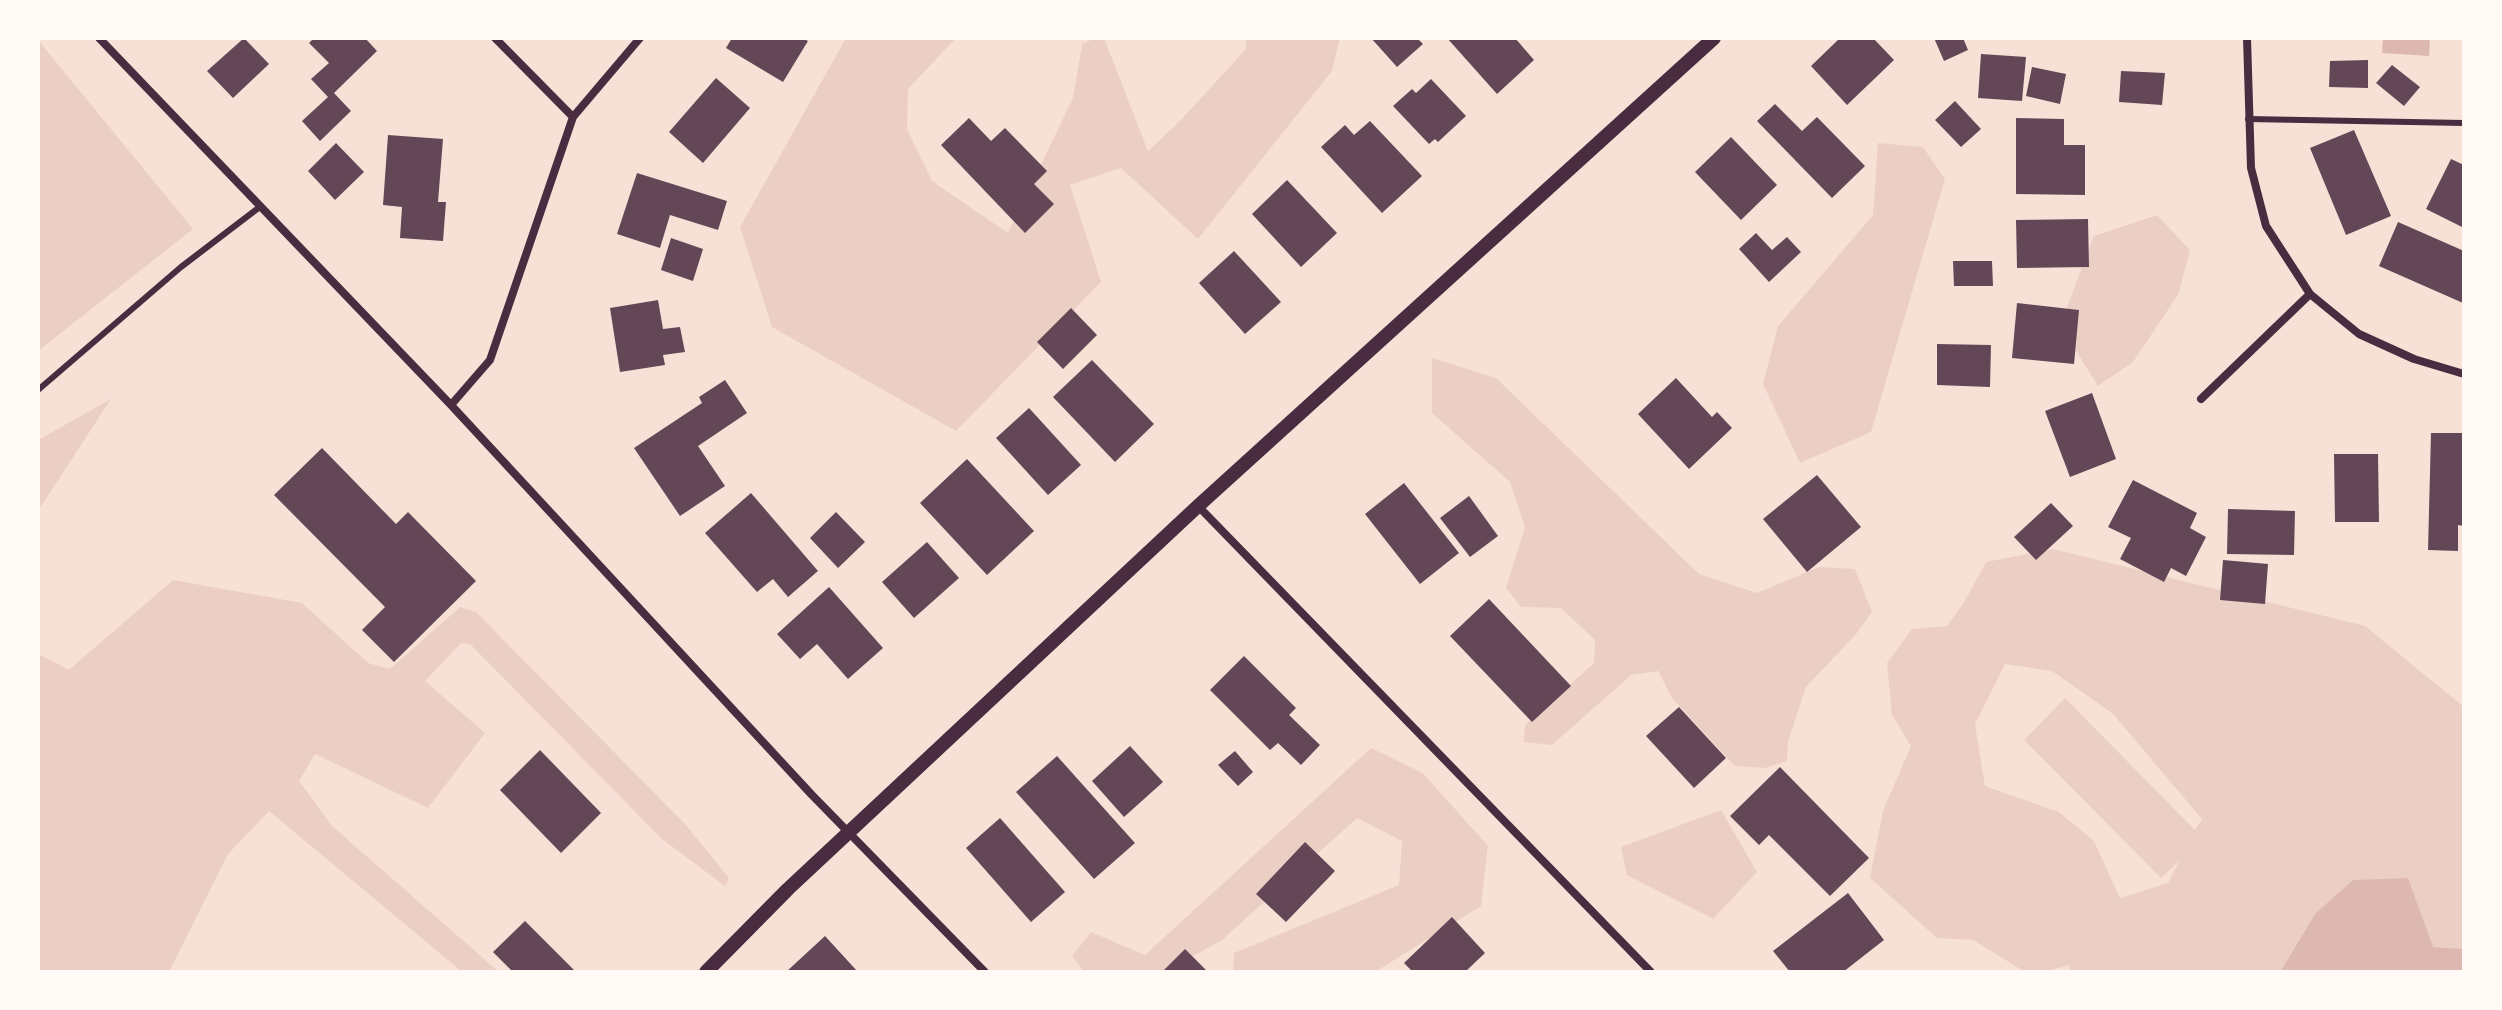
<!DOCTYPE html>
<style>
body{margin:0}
#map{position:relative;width:2502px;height:1010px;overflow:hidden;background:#f7e1d7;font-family:"PT Sans Narrow",sans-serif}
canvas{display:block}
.frame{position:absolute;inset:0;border:40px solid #fffaf5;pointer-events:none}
</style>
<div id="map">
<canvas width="2502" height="1010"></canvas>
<div class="frame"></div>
</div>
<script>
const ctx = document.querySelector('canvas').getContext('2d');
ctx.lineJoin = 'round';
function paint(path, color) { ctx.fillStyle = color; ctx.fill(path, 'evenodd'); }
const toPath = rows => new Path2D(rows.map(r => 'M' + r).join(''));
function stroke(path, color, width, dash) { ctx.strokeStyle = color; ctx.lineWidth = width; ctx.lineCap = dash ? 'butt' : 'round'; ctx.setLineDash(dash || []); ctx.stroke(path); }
paint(toPath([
 [846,38,956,38,908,89,907,129,932,181,1008,233,1073,98,1082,44,1095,38,1104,38,1148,151,1179,122,1246,49,1246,38,1340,38,1332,71,1198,239,1121,168,1070,185,1101,282,956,431,772,327,740,227],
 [38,40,193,229,38,351],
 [1878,143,1923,147,1945,179,1871,432,1800,463,1763,384,1778,326,1873,215],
 [2157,215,2190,250,2178,295,2133,362,2098,386,2060,325,2094,236],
 [1432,358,1496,378,1699,574,1757,593,1819,567,1855,569,1872,612,1857,633,1806,687,1788,742,1787,761,1765,768,1735,766,1672,698,1658,671,1631,675,1552,745,1524,742,1525,725,1594,663,1595,640,1561,608,1521,607,1506,588,1525,527,1510,482,1432,413],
 [111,399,38,511,38,440],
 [2053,549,2365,626,2464,707,2464,949,2433,947,2315,914,2280,972,2070,972,2069,965,2045,972,2025,972,1973,940,1937,938,1870,878,1883,811,1911,746,1892,715,1887,663,1912,629,1947,626,1963,604,1986,562],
 [2005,664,2052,671,2113,714,2202,819,2195,830,2065,698,2024,740,2161,878,2179,861,2168,883,2120,898,2094,841,2059,812,1985,786,1975,724],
 [173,580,302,603,368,663,390,669,460,607,476,612,685,824,729,878,725,886,662,839,470,644,461,643,425,681,485,733,428,808,315,754,299,781,332,826,499,972,460,970,269,811,228,854,169,972,38,972,38,654,69,670],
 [1371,748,1423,773,1488,846,1481,906,1375,972,1233,972,1234,953,1399,885,1402,841,1357,818,1222,940,1165,972,1084,972,1072,956,1091,932,1145,955],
 [1721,810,1757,872,1713,919,1627,875,1621,847]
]), '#ebcfc5');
paint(toPath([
 [2383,38,2430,38,2429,56,2382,53],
 [2408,878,2433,947,2464,949,2464,972,2280,972,2315,914,2353,880]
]), '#dcb8b0');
paint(toPath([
 [244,38,269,64,233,98,207,71],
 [314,38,365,38,377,51,334,93,351,111,320,141,302,121,328,97,311,79,329,63,309,43],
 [732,38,802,38,808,41,783,82,726,48],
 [1371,38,1417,38,1423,44,1397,67],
 [1447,38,1515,38,1534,60,1497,94],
 [1840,38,1873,38,1894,60,1847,105,1811,66],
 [1934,38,1963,38,1968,50,1944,61],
 [1981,54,2026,57,2022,101,1978,98],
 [2368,60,2368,88,2329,87,2330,61],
 [2392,65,2420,87,2404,106,2376,83],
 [2032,67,2066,74,2060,104,2026,96],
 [2121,71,2165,73,2162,105,2119,102],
 [716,78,750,108,703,163,669,132],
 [1431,79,1466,116,1438,142,1435,139,1429,144,1393,106,1412,89,1416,93],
 [1955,101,1981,129,1961,147,1935,120],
 [1775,104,1802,131,1817,117,1865,166,1832,198,1757,121],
 [969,118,991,141,1005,128,1047,171,1034,184,1054,204,1025,233,941,145],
 [2016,118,2064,119,2064,145,2085,145,2085,195,2016,194],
 [1370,121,1422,176,1382,213,1321,147,1345,125,1354,135],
 [2354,130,2391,216,2346,235,2310,148],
 [388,135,443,139,438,202,446,202,443,241,400,238,402,207,383,205],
 [1731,137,1777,185,1741,220,1695,172],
 [336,143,364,172,335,200,308,171],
 [2451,159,2464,165,2464,228,2426,209],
 [637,173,727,201,718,230,670,215,660,248,617,234],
 [1287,180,1337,233,1301,267,1252,214],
 [2088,219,2089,267,2017,268,2016,220],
 [2398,222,2464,251,2463,303,2379,266],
 [1756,233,1772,250,1787,237,1801,252,1769,282,1739,249],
 [671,238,703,249,693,281,661,270],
 [1234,251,1281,302,1245,334,1199,283],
 [1953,261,1992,261,1993,286,1954,286],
 [658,300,663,329,680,327,685,352,663,355,665,365,620,372,610,308],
 [2017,303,2079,310,2074,364,2012,358],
 [1071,308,1097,335,1063,369,1037,342],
 [1937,344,1991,345,1990,387,1937,385],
 [1092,360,1154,424,1115,462,1053,397],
 [1676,378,1712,417,1717,412,1732,428,1689,469,1638,414],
 [725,380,747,413,698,446,725,486,680,516,634,448,702,403,699,397],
 [2092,393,2116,459,2070,477,2045,411],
 [1029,408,1081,465,1048,495,996,438],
 [2431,433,2464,433,2464,526,2458,525,2458,551,2428,550],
 [322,448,396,524,408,512,476,581,394,662,362,630,385,607,274,495],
 [2334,454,2378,454,2379,522,2335,522],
 [967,459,1034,531,987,575,920,503],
 [1817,475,1861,527,1807,572,1763,519],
 [2133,480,2197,513,2190,528,2206,537,2186,576,2171,568,2164,582,2120,559,2131,538,2108,527],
 [1404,483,1459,553,1420,584,1365,514],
 [751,493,818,571,788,597,773,579,757,592,705,533],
 [1469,496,1498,536,1470,557,1440,518],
 [2051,503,2073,526,2036,560,2014,537],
 [2228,509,2295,511,2294,555,2227,554],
 [836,512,865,542,838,568,810,538],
 [927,542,959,578,914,618,882,582],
 [2223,560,2268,564,2265,604,2220,600],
 [829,587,883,648,848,679,817,644,800,659,777,634],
 [1489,599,1571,686,1532,722,1450,636],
 [1244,656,1296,708,1289,715,1320,745,1301,765,1278,743,1270,750,1210,690],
 [1679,707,1726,758,1694,788,1646,736],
 [1130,746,1163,782,1124,817,1092,781],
 [540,750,601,813,561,853,500,790],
 [1235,751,1253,772,1238,786,1218,765],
 [1057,756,1135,843,1094,879,1016,792],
 [1780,767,1869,858,1830,896,1769,835,1759,845,1730,816],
 [1000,818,1065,892,1031,922,966,848],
 [1305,842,1335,871,1286,922,1256,894],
 [1848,893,1884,940,1843,972,1790,972,1773,951],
 [1452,917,1485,953,1465,972,1413,972,1404,963],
 [525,921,576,972,513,972,493,952],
 [825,936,858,972,786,972],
 [1185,949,1208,972,1162,972]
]), '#644757');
stroke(toPath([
 [2248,119,2464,123],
 [38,390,181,267,261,206]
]), '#4a2c40', 6);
stroke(toPath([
 [99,38,451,405,812,795,985,972],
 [495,38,573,117,640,38],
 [2247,38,2251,168,2266,226,2310,294,2359,334,2414,359,2464,374],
 [2201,399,2310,294],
 [451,405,490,360,573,117],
 [1198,506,1651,972]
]), '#4a2c40', 8);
stroke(toPath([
 [706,972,788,889,1198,506,1714,38]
]), '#4a2c40', 14);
</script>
